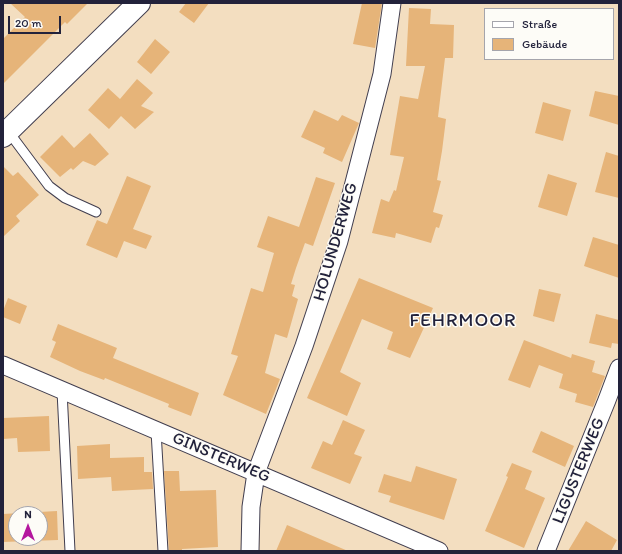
<!DOCTYPE html>
<meta charset="utf-8">
<style>
body{margin:0}
#map{position:relative;width:622px;height:554px;overflow:hidden;background:#f3dec0;font-family:Itim,sans-serif}
canvas{display:block}
.frame{position:absolute;inset:0;border:4px solid #22223b;pointer-events:none}
.legend{position:absolute;left:484px;top:8px;width:130px;height:52px;box-sizing:border-box;background:#fdfcf7;border:1px solid #a5a5ac;margin:0;padding:5px 7px;list-style:none;font-size:12px;color:#22223b}
.legend li{display:flex;align-items:center;gap:8px;height:20px}
.legend b{width:20px;border:1px solid #a5a5ac}
.north{position:absolute;left:8px;top:506px;width:40px;height:40px;box-sizing:border-box;background:#fdfcf7;border:1px solid #a5a5ac;border-radius:50%;rotate:0deg;font-size:11px;font-weight:700;line-height:16px;text-align:center;color:#22223b}
.north::after{content:'';display:block;margin:auto;width:14px;height:18px;background:#b5179e;clip-path:polygon(50% 0,100% 100%,50% 72%,0 100%)}
.scale{position:absolute;left:8px;top:16px;width:53px;height:18px;box-sizing:border-box;border:2px solid #22223b;border-top:0;padding-left:5px;font-size:12px;line-height:14px;white-space:nowrap;color:#22223b;-webkit-text-stroke:3px #fdfcf7;paint-order:stroke}
</style>
<div id="map">
<canvas width="622" height="554"></canvas>
<div class="frame"></div>
<ul class="legend">
<li><b style="height:5px;background:#fff"></b>Straße</li>
<li><b style="height:11px;background:#e6b479"></b>Gebäude</li>
</ul>
<div class="north">N</div>
<div class="scale">20 m</div>
</div>
<script>
const ctx = document.querySelector('canvas').getContext('2d');
ctx.lineJoin = 'round';
function paint(path, color) { ctx.fillStyle = color; ctx.fill(path, 'evenodd'); }
const toPath = rows => new Path2D(rows.map(r => 'M' + r).join(''));
function stroke(path, color, width, dash) { ctx.strokeStyle = color; ctx.lineWidth = width; ctx.lineCap = dash ? 'butt' : 'round'; ctx.setLineDash(dash || []); ctx.stroke(path); }
function write(font, color, halo, rows, align = 'center') {
  ctx.font = font + ' Itim,sans-serif'; ctx.lineWidth = 3; ctx.setLineDash([]); ctx.textBaseline = 'middle'; ctx.strokeStyle = halo; ctx.fillStyle = color; for (const [text, x, y, turn = 0] of rows) {
    ctx.save(); ctx.translate(x, y); ctx.rotate((+turn || 0) * Math.PI / 180); ctx.textAlign = isNaN(turn) ? turn : align; if (halo) ctx.strokeText(text, 0, 0); ctx.fillText(text, 0, 0); ctx.restore();
  }
}
paint(toPath([
 [10,3,88,3,67,24,65,22,3,84,3,39,25,17],
 [186,3,209,3,194,23,179,12],
 [362,3,382,3,375,48,353,44],
 [409,8,431,9,430,24,454,25,453,58,445,58,438,117,446,119,442,151,437,180,441,181,433,212,443,215,439,228,436,227,431,243,396,233,395,238,372,233,381,199,389,202,394,190,396,191,404,157,390,155,400,96,418,99,425,66,406,66],
 [155,39,170,52,151,74,137,62],
 [137,79,153,93,141,106,154,112,135,129,121,116,109,129,88,110,108,88,120,99],
 [595,91,619,96,619,125,589,116],
 [543,102,571,110,563,141,535,133],
 [314,110,338,121,342,115,359,123,342,162,323,153,325,148,301,137],
 [90,133,109,154,95,166,83,161,73,170,71,168,60,177,40,157,62,135,74,148],
 [606,152,619,156,619,198,595,192],
 [3,166,13,176,18,172,39,195,16,216,20,221,3,237],
 [548,174,577,183,567,216,538,207],
 [127,176,151,186,133,229,152,236,146,249,124,241,117,258,86,245,97,220,107,224],
 [316,177,335,183,313,246,305,243,296,268,291,284,295,285,292,296,298,299,287,338,275,334,265,373,280,379,266,414,223,395,238,356,231,354,251,288,263,292,274,253,257,247,268,216,299,227],
 [593,237,619,245,619,278,584,266],
 [359,278,433,308,410,358,387,349,393,332,362,319,340,372,361,383,347,416,307,398],
 [539,289,561,294,554,322,533,316],
 [8,298,27,306,20,324,3,317,3,311],
 [596,314,619,320,619,344,612,343,611,348,589,343],
 [58,324,117,348,113,358,199,393,191,416,168,407,169,404,105,378,104,380,80,371,50,357,56,342,52,340],
 [524,340,571,358,572,354,595,361,592,372,605,376,593,407,575,402,577,394,559,388,563,374,539,365,530,388,508,380],
 [49,416,50,451,18,452,17,438,3,439,3,418],
 [343,420,365,430,354,454,362,457,350,484,311,468,323,441,332,445],
 [541,431,574,446,565,467,532,452],
 [110,444,110,458,144,457,144,472,152,472,153,489,112,491,111,477,78,479,77,446],
 [512,463,532,471,525,489,545,498,524,548,485,531,508,477,506,476],
 [416,466,457,479,444,520,389,502,391,496,378,492,384,474,411,482],
 [164,471,179,471,180,491,216,490,218,547,182,549,182,551,169,551],
 [57,511,58,540,3,542,3,514],
 [16,514,40,514,40,538,16,538],
 [586,521,617,540,611,551,568,551],
 [287,525,348,551,276,551]
]), '#e6b479');
const service = toPath([
 [8,131,49,186,65,198,96,212],
 [62,391,70,551],
 [156,431,163,551]
]);
const minor = toPath([
 [3,365,439,551],
 [250,551,251,507,256,473,304,346,339,241,382,74,392,3],
 [546,551,607,400,619,368]
]);
const tertiary = toPath([
 [3,136,139,3]
]);
stroke(service, '#413e4f', 11);
stroke(minor, '#413e4f', 19);
stroke(tertiary, '#413e4f', 24);
stroke(service, '#fff', 9);
stroke(minor, '#fff', 17);
stroke(tertiary, '#fff', 22);
write('17px', '#22223b', '#fdfcf7', [
 ["HOLUNDERWEG",336,242,-74],
 ["GINSTERWEG",221,458,23],
 ["LIGUSTERWEG",579,471,-68]
]);
ctx.letterSpacing = '1px';
write('19px', '#22223b', '#fdfcf7', [
 ["FEHRMOOR",463,321]
]);
ctx.letterSpacing = '0px';
</script>
